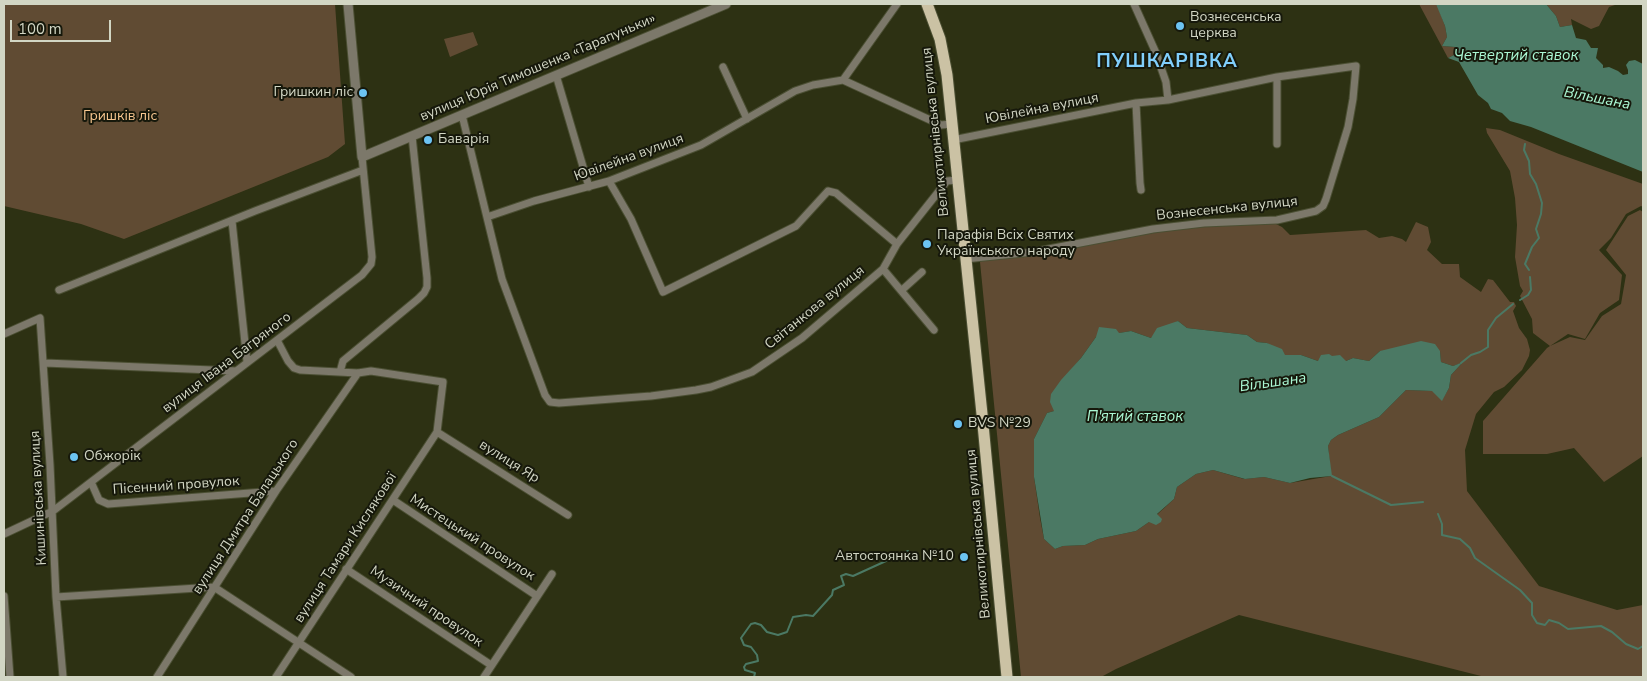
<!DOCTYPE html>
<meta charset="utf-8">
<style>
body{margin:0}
#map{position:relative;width:1647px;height:681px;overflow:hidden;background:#2d3113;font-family:"Nunito Sans",sans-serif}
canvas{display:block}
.frame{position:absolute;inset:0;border:5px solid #d2d6c4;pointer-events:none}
.scale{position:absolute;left:10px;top:20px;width:101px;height:22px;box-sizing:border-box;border:2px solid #d2d6c4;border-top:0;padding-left:6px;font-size:15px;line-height:18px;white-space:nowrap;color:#d2d6c4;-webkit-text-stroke:4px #16180b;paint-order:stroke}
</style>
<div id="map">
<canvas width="1647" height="681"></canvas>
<div class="frame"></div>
<div class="scale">100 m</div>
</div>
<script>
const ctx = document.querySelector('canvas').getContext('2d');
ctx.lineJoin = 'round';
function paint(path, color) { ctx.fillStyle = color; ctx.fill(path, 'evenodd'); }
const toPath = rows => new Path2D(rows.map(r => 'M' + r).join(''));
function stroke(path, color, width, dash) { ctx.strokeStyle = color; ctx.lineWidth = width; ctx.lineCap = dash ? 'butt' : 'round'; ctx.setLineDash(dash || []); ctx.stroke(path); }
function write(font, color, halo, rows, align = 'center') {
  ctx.font = font + ' "Nunito Sans",sans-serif'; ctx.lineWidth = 4; ctx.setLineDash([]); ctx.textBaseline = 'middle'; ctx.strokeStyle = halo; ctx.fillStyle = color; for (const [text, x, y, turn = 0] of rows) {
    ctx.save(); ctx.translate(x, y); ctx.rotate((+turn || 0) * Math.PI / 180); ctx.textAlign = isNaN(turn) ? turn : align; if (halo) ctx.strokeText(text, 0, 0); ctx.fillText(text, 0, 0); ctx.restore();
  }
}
paint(toPath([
 [4,4,335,4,345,144,328,157,124,239,81,224,4,206],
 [1419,4,1436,4,1438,7,1445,26,1447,37,1442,46,1455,47,1454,55,1448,58],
 [1546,4,1618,4,1609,7,1599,26,1591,29,1571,19,1572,25,1560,27,1556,16],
 [473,32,478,45,450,57,444,39],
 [1486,128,1500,130,1559,154,1643,184,1643,207,1641,206,1626,214,1611,238,1599,250,1622,275,1619,300,1600,313,1585,339,1568,334,1550,346,1570,337,1585,340,1602,316,1621,304,1626,275,1606,250,1628,216,1640,210,1643,212,1643,456,1604,482,1574,448,1547,454,1483,454,1483,421,1547,348,1550,346,1533,333,1532,319,1520,296,1523,291,1520,286,1515,257,1517,225,1515,198,1510,171,1487,133],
 [1270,221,1282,227,1290,235,1366,230,1379,238,1392,236,1402,239,1406,242,1416,222,1428,227,1431,242,1427,250,1442,264,1459,264,1460,277,1481,292,1488,279,1493,280,1510,302,1514,302,1516,306,1513,311,1519,328,1527,339,1530,350,1529,356,1522,370,1504,387,1494,392,1476,414,1465,450,1467,491,1539,586,1617,610,1643,605,1643,677,1485,677,1239,615,1116,669,1101,677,1021,677,980,262,982,260,1034,255,1161,230],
 [1178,321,1187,328,1247,335,1257,342,1267,343,1284,355,1301,355,1318,361,1346,361,1353,358,1369,361,1380,351,1440,351,1441,362,1453,366,1462,363,1451,375,1449,388,1442,400,1433,391,1406,390,1379,417,1338,435,1331,440,1328,446,1331,476,1290,483,1264,477,1244,479,1213,470,1196,474,1177,487,1174,499,1149,522,1136,531,1098,539,1085,545,1063,546,1055,549,1044,539,1040,518,1034,477,1034,439,1047,413,1054,411,1057,387,1081,358,1096,337,1131,331,1151,338]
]), '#604b33');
paint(toPath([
 [1436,4,1546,4,1556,16,1560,27,1572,25,1576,38,1586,40,1591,48,1598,48,1596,58,1603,65,1603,68,1609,67,1618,71,1623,75,1628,74,1628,70,1626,65,1629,61,1635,60,1643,64,1643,172,1531,127,1510,121,1502,113,1491,109,1488,103,1478,95,1459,62,1448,58,1454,55,1455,47,1442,46,1447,37,1445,26],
 [1178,321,1187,328,1247,335,1257,342,1267,343,1282,349,1285,355,1301,355,1318,361,1321,355,1329,354,1332,356,1340,355,1346,361,1353,358,1369,361,1380,351,1421,341,1435,344,1440,351,1441,362,1453,366,1463,362,1451,375,1449,388,1442,401,1432,391,1406,390,1379,417,1338,435,1331,440,1328,446,1332,476,1310,478,1290,483,1264,477,1245,479,1213,470,1196,474,1177,487,1174,499,1157,514,1162,519,1161,522,1156,525,1149,522,1136,531,1098,539,1085,545,1063,546,1055,549,1044,539,1034,477,1034,439,1047,413,1054,411,1050,402,1051,394,1061,380,1081,358,1096,337,1099,327,1116,329,1119,333,1131,331,1151,338,1157,328]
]), '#4b7964');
stroke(toPath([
 [1525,144,1524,150,1529,161,1530,174,1536,184,1542,203,1541,214,1536,229,1539,238,1532,247,1525,264,1529,270],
 [1520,300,1528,295,1531,290,1530,277],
 [1461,363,1471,355,1480,352,1488,347,1488,330,1496,318,1513,304],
 [1332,476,1391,505,1423,502],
 [1438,514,1442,524,1442,535,1460,539,1470,548,1475,558,1520,590,1532,603,1532,615,1537,623,1545,625,1549,620,1559,623,1568,629,1601,626,1612,632,1626,644,1638,649,1643,646],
 [754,677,755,673,745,670,744,667,746,664,758,661,757,655,751,647,744,645,741,638,751,624,755,623,761,625,767,632,778,635,787,632,793,617,806,615,813,616,832,595,833,590,844,585,841,576,846,574,853,576,908,551]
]), '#4b7964', 2);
const minor = toPath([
 [1134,4,1156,53,1166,82,1168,100],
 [723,67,747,119],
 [556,75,589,187],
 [843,80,897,4],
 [1136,103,1140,183,1141,190],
 [462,115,502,279,545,395,550,402,559,403,651,396,696,390,711,387,752,372,802,338,883,269,897,244,947,181,957,180],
 [953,140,1136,103,1168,100,1277,77],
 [609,181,631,219,663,292,796,226,828,191,836,193,897,244],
 [487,217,534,201,609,181,701,145,795,91,813,85,843,80,941,125,951,124],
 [232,221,247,362],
 [965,259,1033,252,1153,229,1204,223,1277,220,1316,211,1323,206,1326,199,1348,127,1353,99,1356,66,1277,77,1277,144],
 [883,269,934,330],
 [59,290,255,211,363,170],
 [902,290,922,272],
 [4,334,40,318,50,465,56,597,63,677],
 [45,363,236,371],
 [340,372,343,361,418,299,424,293,427,287,427,278,412,136],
 [437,432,568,515],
 [91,482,99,500,108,504,276,491],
 [393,500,537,596],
 [4,534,53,511,362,275,371,264,372,257,362,157],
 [346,569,491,665],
 [4,596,10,677],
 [56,597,214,587,351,677],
 [157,677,276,491,358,373],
 [276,677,437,432,443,382,371,371,358,373,300,370,294,368,288,361,277,340],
 [484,677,552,574]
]);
const tertiary = toPath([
 [348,4,362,157,726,4]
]);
const primary = toPath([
 [927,4,940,39,947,75,982,414,1007,677]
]);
stroke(minor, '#4b4f33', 9);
stroke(tertiary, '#4b4f33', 11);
stroke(primary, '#4b4f33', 13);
stroke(minor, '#7c786a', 7);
stroke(tertiary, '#7c786a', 9);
stroke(primary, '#cbc2a4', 11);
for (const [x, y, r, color] of [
 [1180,26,5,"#6cc3f2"],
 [363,93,5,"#6cc3f2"],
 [428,140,5,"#6cc3f2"],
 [927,244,5,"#6cc3f2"],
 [958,424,5,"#6cc3f2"],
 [74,457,5,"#6cc3f2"],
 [964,557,5,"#6cc3f2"]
]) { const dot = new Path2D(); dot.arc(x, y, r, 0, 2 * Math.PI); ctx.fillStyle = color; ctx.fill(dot); stroke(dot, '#16180b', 2); }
write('14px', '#d2d6c4', '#16180b', [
 ["Вознесенська",1190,18],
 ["церква",1190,34],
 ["Гришкин ліс",353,93,"right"],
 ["Баварія",438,140],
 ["Парафія Всіх Святих",937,236],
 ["Українського народу",937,252],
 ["BVS №29",968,424],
 ["Обжорік",84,457],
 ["Автостоянка №10",954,557,"right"]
], 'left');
write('14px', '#d2d6c4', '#16180b', [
 ["вулиця Юрія Тимошенка «Тарапуньки»",538,68,-23],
 ["Ювілейна вулиця",1042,109,-11],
 ["Великотирнівська вулиця",936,132,-96],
 ["Ювілейна вулиця",629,158,-20],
 ["Вознесенська вулиця",1227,209,-6],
 ["Світанкова вулиця",815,308,-39],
 ["вулиця Івана Багряного",227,363,-37],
 ["вулиця Яр",509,462,32],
 ["Пісенний провулок",176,486,-4],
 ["Кишинівська вулиця",39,498,-93],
 ["вулиця Дмитра Балацького",246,517,-57],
 ["Великотирнівська вулиця",979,534,-95],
 ["Мистецький провулок",472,538,33],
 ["вулиця Тамари Кислякової",346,548,-57],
 ["Музичний провулок",426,607,34]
]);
write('14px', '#f8c790', '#16180b', [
 ["Гришків ліс",120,117]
]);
write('italic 15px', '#abf8d4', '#16180b', [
 ["Четвертий ставок",1516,56],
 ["Вільшана",1597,99,11],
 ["Вільшана",1273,383,-8],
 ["П'ятий ставок",1135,417]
]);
ctx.letterSpacing = '1px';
write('bold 19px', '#81cffc', '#16180b', [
 ["ПУШКАРІВКА",1167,62]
]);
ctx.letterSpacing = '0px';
</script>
